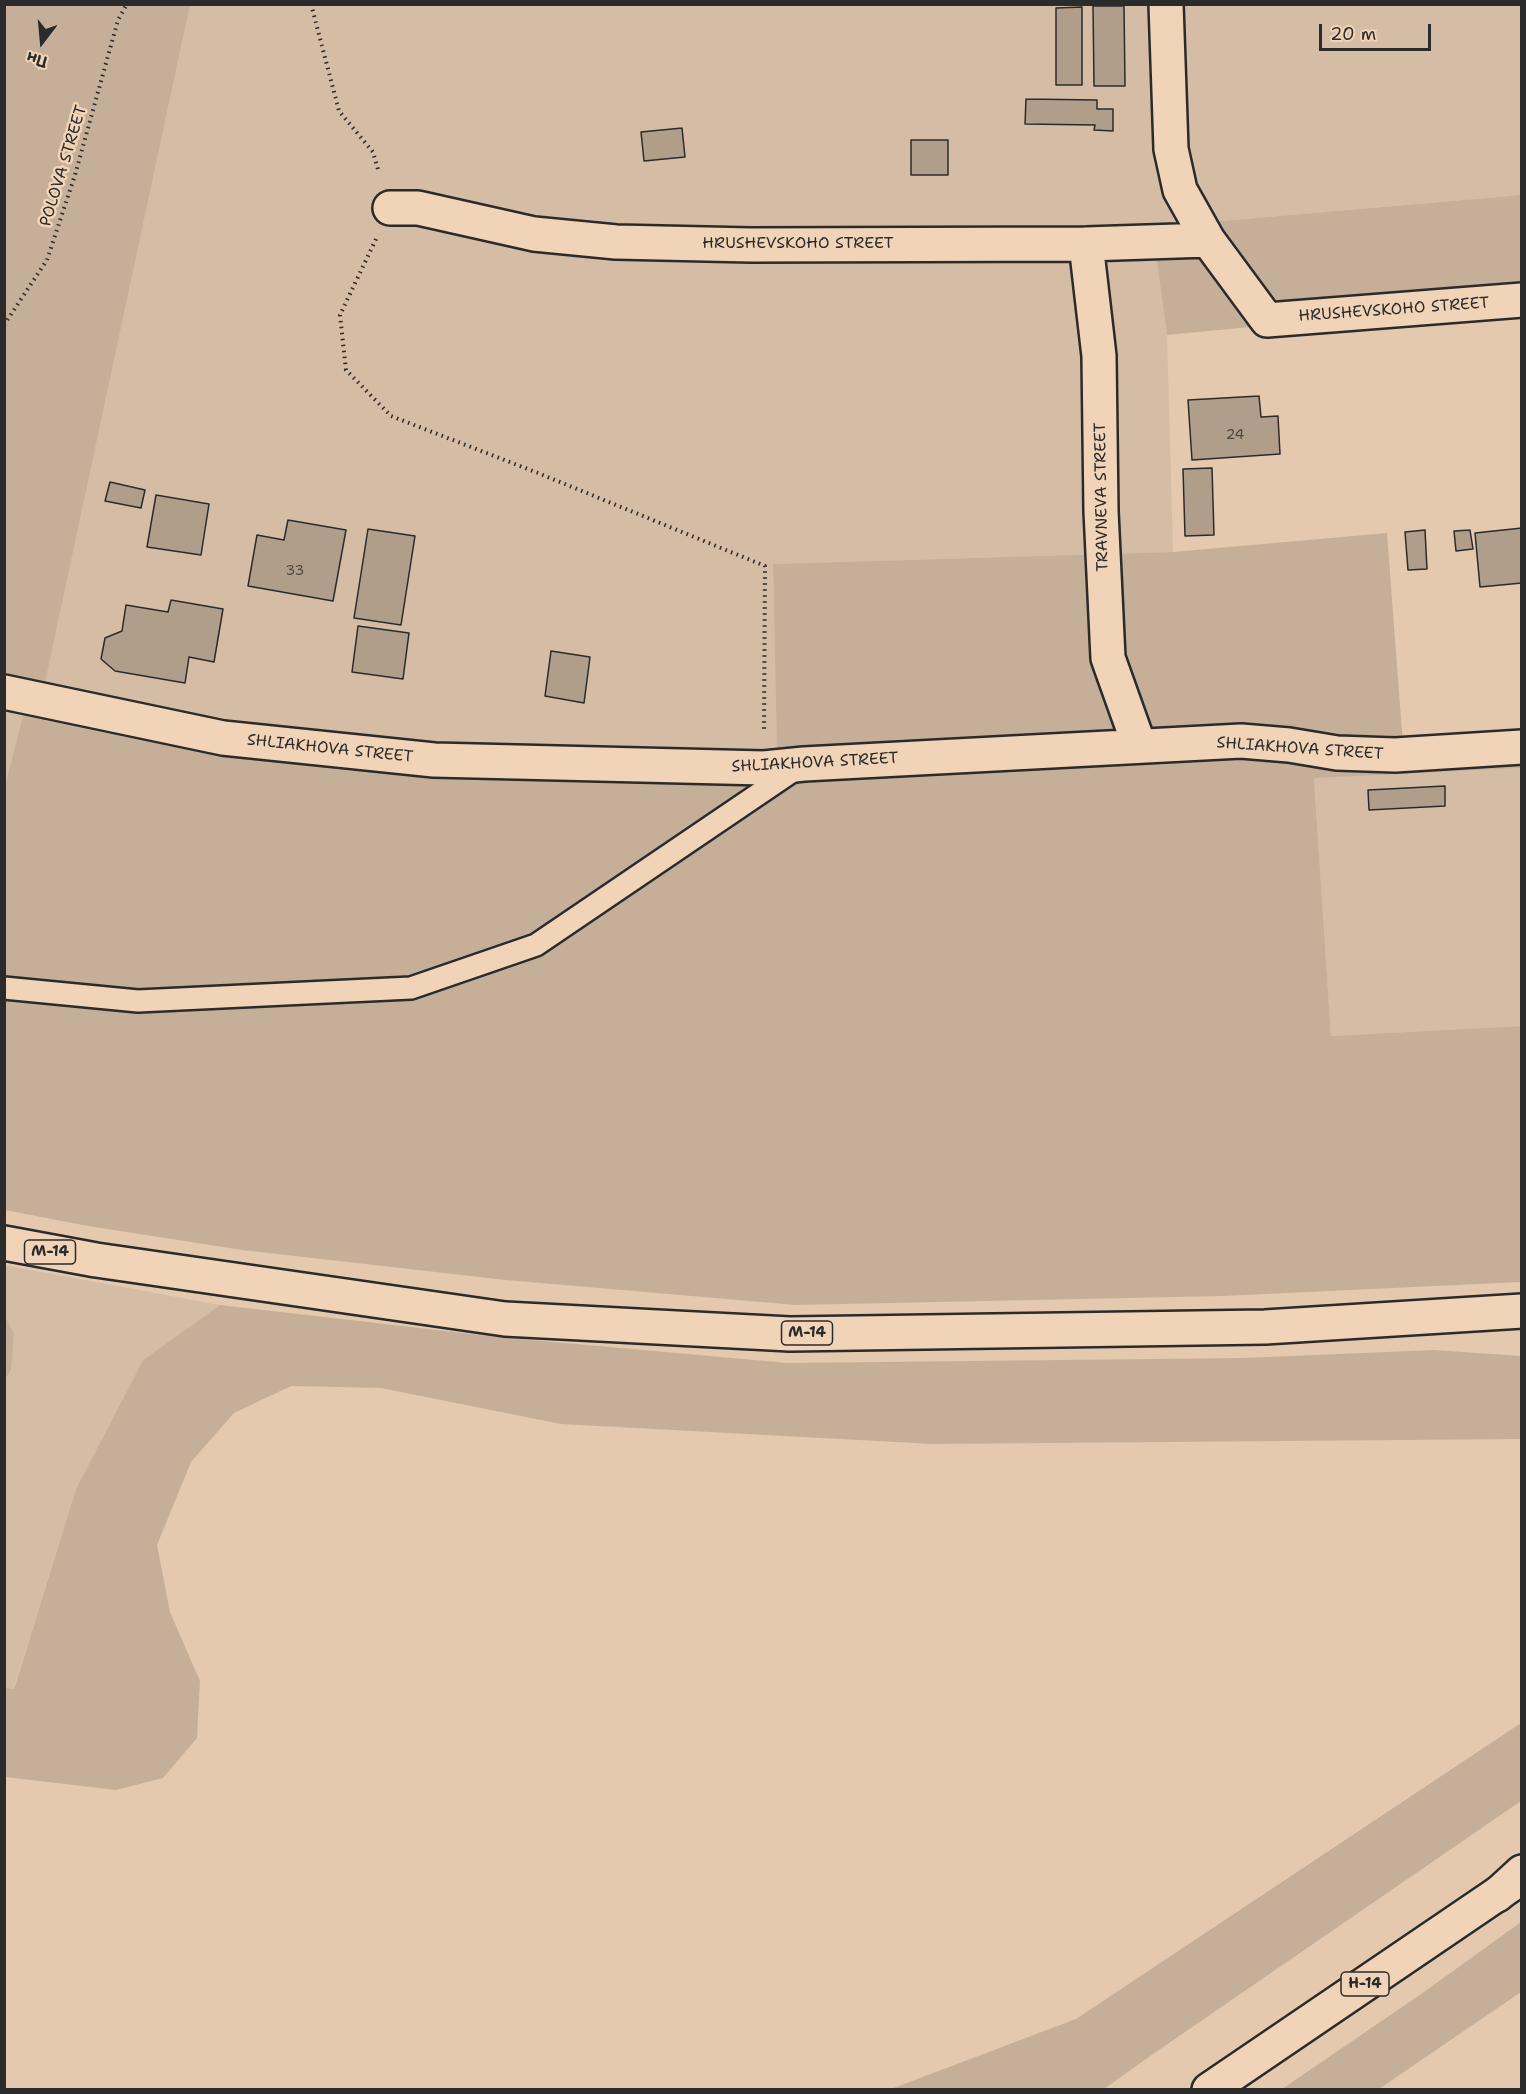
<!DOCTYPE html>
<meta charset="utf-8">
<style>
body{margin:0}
#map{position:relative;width:1526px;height:2094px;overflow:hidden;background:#e5c9af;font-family:"Shantell Sans",sans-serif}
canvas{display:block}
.frame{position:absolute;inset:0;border:6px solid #2b2b2b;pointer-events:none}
.north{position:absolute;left:12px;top:12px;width:60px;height:60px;-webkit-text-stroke:4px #f1d3b7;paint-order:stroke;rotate:196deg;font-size:16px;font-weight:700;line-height:24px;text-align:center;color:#2b2b2b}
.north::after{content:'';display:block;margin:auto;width:21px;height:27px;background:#2b2b2b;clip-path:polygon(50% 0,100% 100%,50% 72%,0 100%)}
.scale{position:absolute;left:1319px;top:24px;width:112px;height:27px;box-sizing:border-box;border:3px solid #2b2b2b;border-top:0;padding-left:8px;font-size:18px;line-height:21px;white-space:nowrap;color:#2b2b2b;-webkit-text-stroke:4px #f1d3b7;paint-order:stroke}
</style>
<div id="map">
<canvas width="1526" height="2094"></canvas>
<div class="frame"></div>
<div class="north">Пн</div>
<div class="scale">20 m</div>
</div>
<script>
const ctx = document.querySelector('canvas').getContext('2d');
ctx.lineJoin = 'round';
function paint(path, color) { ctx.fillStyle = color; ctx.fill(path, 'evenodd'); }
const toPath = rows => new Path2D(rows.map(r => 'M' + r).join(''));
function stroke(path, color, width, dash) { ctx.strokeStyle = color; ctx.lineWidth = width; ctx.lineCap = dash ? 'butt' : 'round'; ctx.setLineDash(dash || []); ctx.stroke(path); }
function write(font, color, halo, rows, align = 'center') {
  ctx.font = font + ' "Shantell Sans",sans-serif'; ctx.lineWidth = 5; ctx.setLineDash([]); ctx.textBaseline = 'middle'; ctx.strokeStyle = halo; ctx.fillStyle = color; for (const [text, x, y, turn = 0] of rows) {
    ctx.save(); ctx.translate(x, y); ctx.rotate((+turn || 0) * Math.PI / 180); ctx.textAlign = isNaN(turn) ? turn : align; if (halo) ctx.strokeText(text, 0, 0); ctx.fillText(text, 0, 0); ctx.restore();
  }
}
paint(toPath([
 [190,5,1521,5,1521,195,1152,227,1167,335,1173,552,773,564,777,757,351,754,351,771,204,753,5,790,5,684,43,691],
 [1521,768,1521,1026,1331,1036,1314,777],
 [4,1265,220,1305,143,1360,76,1489,13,1690,4,1688]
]), '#d5bca4');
paint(toPath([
 [4,5,190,5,43,692,5,684],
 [1521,195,1521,295,1248,317,1250,327,1167,335,1152,227],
 [1387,533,1403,745,777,757,773,564,1173,552],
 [23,716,204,753,351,771,630,776,1139,754,1521,756,1521,768,1314,778,1331,1036,1521,1026,1521,1282,1223,1296,796,1305,506,1280,242,1250,88,1226,5,1210,4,790],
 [220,1305,498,1337,788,1363,1242,1358,1434,1350,1521,1356,1521,1439,933,1444,561,1424,381,1388,291,1386,234,1413,191,1462,157,1545,170,1612,200,1681,197,1738,163,1778,116,1790,5,1777,5,1688,14,1689,76,1489,143,1360],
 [5,1316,14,1334,11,1370,5,1379],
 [1521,1723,1521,1801,1156,2052,1104,2089,891,2089,1076,2019],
 [1521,1922,1521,1992,1379,2089,1282,2089,1424,1992]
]), '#c6af99');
const building = toPath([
 [1093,6,1124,6,1125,86,1094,86,1093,6],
 [1082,7,1082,85,1056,85,1056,8,1082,7],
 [1026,99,1097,100,1097,109,1113,109,1113,131,1094,130,1095,125,1025,124,1026,99],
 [682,128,685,157,644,161,641,132,682,128],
 [911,140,948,140,948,175,911,175,911,140],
 [1259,396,1261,417,1278,416,1280,454,1192,460,1188,400,1259,396],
 [1212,468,1214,535,1185,536,1183,469,1212,468],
 [110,482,145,490,141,508,105,501,110,482],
 [156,495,209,504,201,555,147,547,156,495],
 [288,520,346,530,333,601,248,586,257,535,284,540,288,520],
 [1522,528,1522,583,1480,587,1475,533,1522,528],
 [368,529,415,536,401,625,354,618,368,529],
 [1425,530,1427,569,1408,570,1405,532,1425,530],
 [1470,530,1473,549,1456,551,1454,531,1470,530],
 [171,600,223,609,214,662,189,657,185,683,115,671,101,659,105,638,122,631,126,605,168,612,171,600],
 [358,626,409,633,403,679,352,672,358,626],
 [551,651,590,657,584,703,545,696,551,651],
 [1445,786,1445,806,1369,810,1368,790,1445,786]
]);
paint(building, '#b09d8a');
stroke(building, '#2b2b2b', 1.5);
const service = toPath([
 [4,988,138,1001,411,988,536,945,797,768]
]);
const minor = toPath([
 [1166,4,1171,149,1180,190,1208,240,1267,320,1522,300],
 [390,208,418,208,534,234,616,242,751,245,1086,244,1208,240],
 [1086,244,1099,356,1101,511,1108,658,1139,745],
 [4,692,223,738,434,760,764,768,804,764,1241,741,1289,745,1337,753,1395,755,1522,747]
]);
const primary = toPath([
 [1209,2090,1521,1878]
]);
const trunk = toPath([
 [4,1243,96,1260,505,1319,790,1334,1265,1327,1522,1311],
 [1497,1895,1522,1872]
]);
stroke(service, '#2b2b2b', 26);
stroke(minor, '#2b2b2b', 38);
stroke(primary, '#2b2b2b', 38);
stroke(trunk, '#2b2b2b', 38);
stroke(toPath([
 [311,4,339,111,373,152,379,173],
 [376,239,340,315,346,370,391,416,538,473,765,566,764,731],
 [4,325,47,260,75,175,118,20,127,4]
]), '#2b2b2b', 4, [1.5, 4.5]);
stroke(service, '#f1d3b7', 21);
stroke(minor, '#f1d3b7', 33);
stroke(primary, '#f1d3b7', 33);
stroke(trunk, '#f1d3b7', 33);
write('14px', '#4c4843', null, [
 ["24",1235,435],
 ["33",295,571]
]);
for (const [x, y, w] of [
 [50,1252,51],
 [807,1333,51],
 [1365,1984,48]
]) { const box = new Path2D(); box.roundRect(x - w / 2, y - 12, w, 24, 4.5); ctx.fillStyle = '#f1d3b7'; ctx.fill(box); stroke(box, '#2b2b2b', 1.5); }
write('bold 15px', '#2b2b2b', null, [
 ["М-14",50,1252],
 ["М-14",807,1333],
 ["Н-14",1365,1984]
]);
write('16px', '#2b2b2b', '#f1d3b7', [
 ["POLOVA STREET",64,166,-73],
 ["HRUSHEVSKOHO STREET",798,244],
 ["HRUSHEVSKOHO STREET",1394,310,-4],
 ["TRAVNEVA STREET",1102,497,-91],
 ["SHLIAKHOVA STREET",330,749,6],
 ["SHLIAKHOVA STREET",1300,749,4],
 ["SHLIAKHOVA STREET",815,763,-3]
]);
</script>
